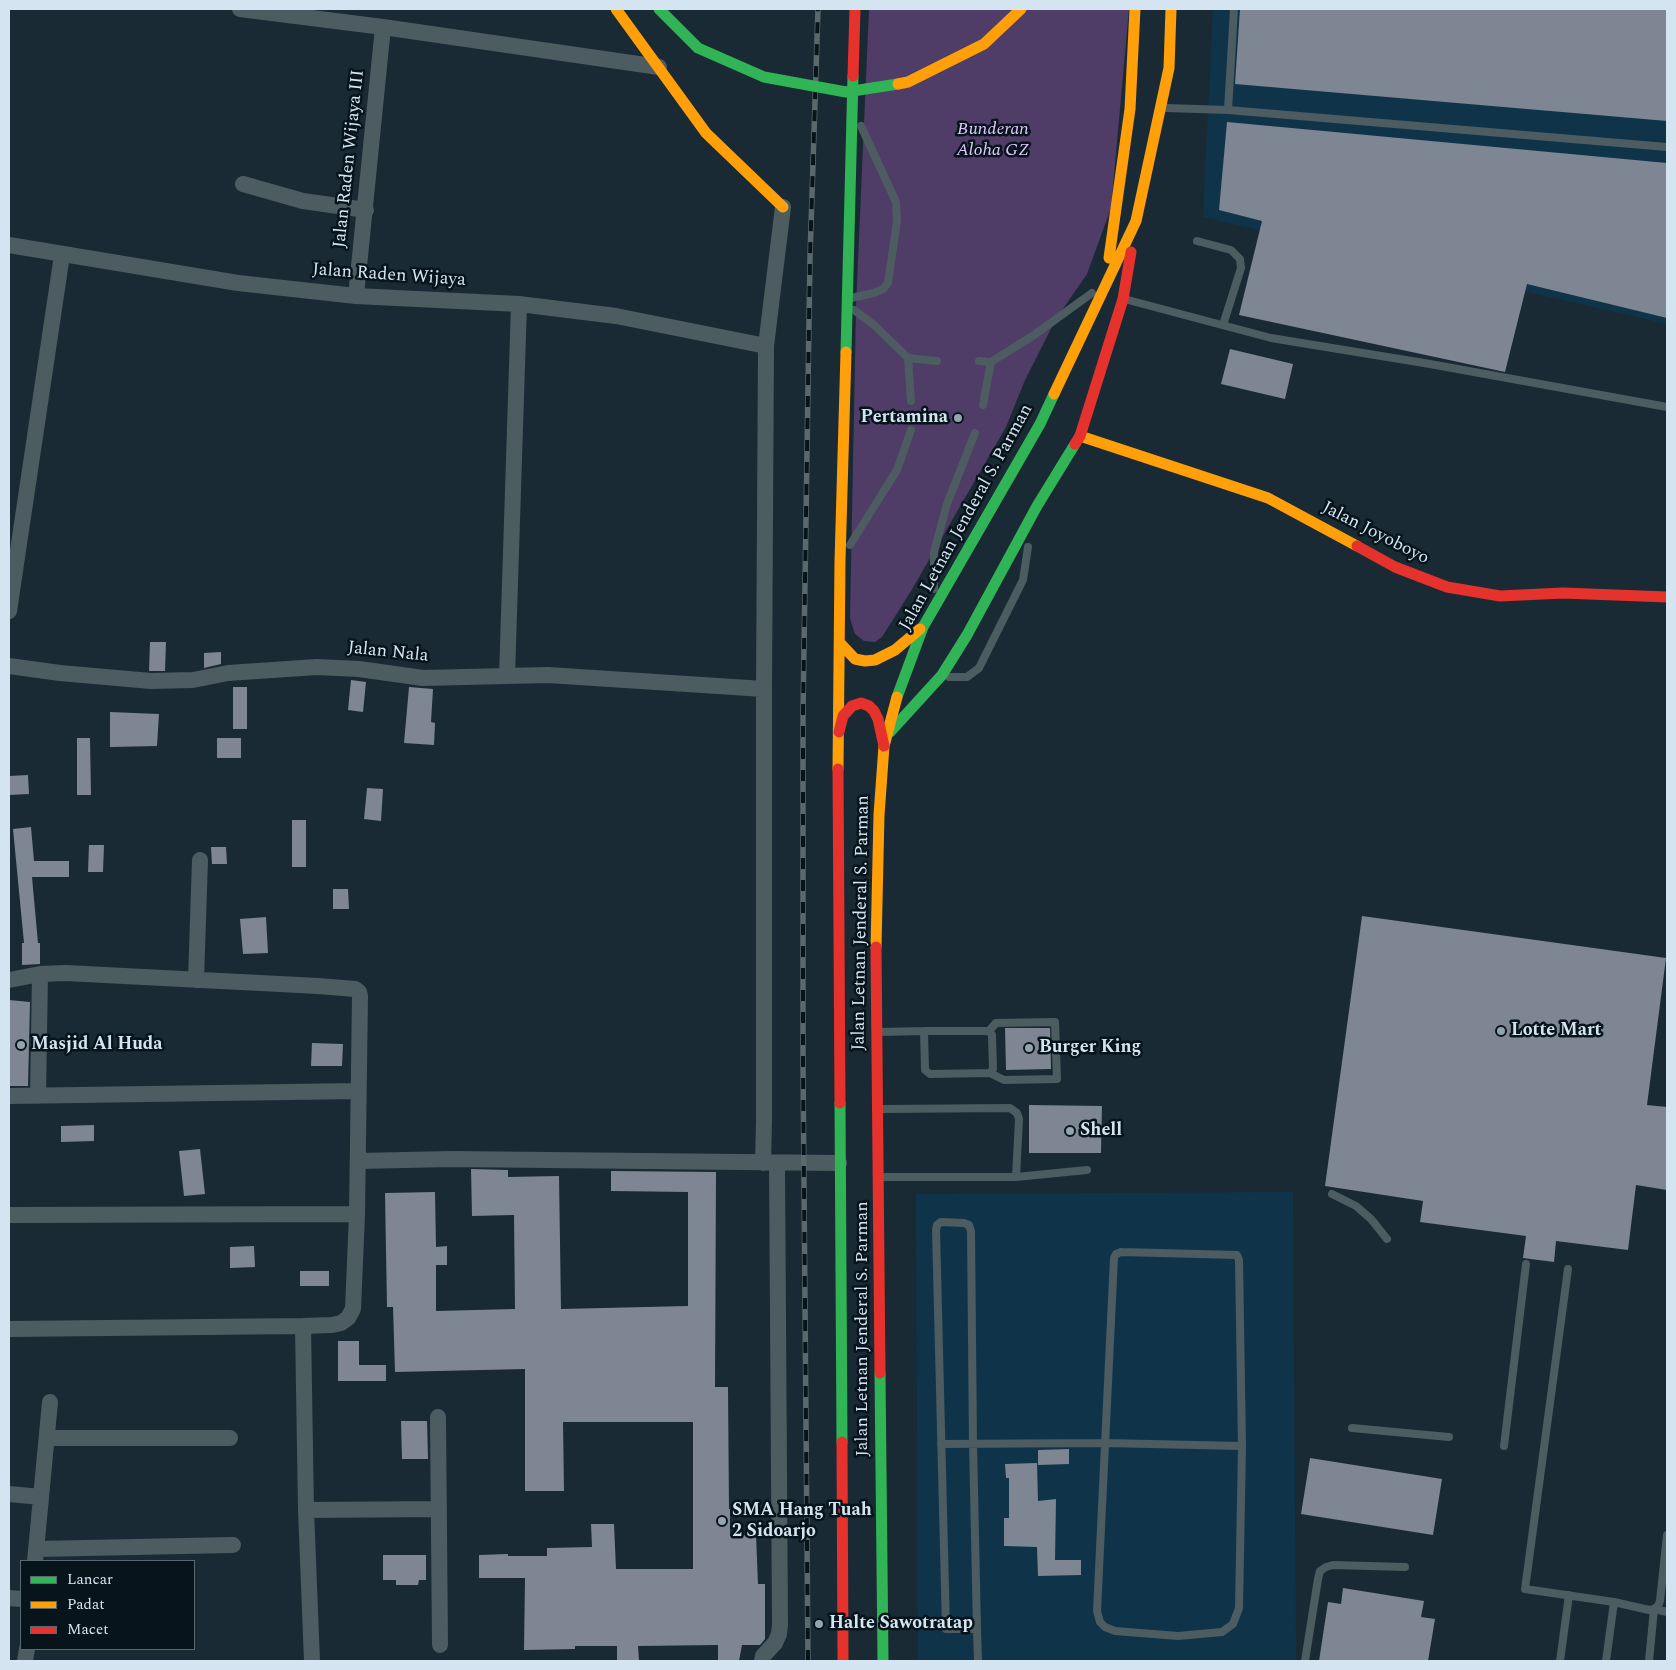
<!DOCTYPE html>
<style>
body{margin:0}
#map{position:relative;width:1676px;height:1670px;overflow:hidden;background:#192a35;font-family:Spectral,serif}
canvas{display:block}
.frame{position:absolute;inset:0;border:10px solid #d4e5f1;pointer-events:none}
.legend{position:absolute;left:20px;top:1560px;width:175px;height:90px;box-sizing:border-box;background:#08141c;border:1px solid #5a6871;margin:0;padding:6px 9px;list-style:none;font-size:15px;color:#d4e5f1}
.legend li{display:flex;align-items:center;gap:10px;height:25px}
.legend b{width:25px;border:1px solid #5a6871}
</style>
<div id="map">
<canvas width="1676" height="1670"></canvas>
<div class="frame"></div>
<ul class="legend">
<li><b style="height:6px;background:#30b455"></b>Lancar</li>
<li><b style="height:6px;background:#ff9f0a"></b>Padat</li>
<li><b style="height:6px;background:#e5322d"></b>Macet</li>
</ul>
</div>
<script>
const ctx = document.querySelector('canvas').getContext('2d');
ctx.lineJoin = 'round';
function paint(path, color) { ctx.fillStyle = color; ctx.fill(path, 'evenodd'); }
const toPath = rows => new Path2D(rows.map(r => 'M' + r).join(''));
function stroke(path, color, width, dash) { ctx.strokeStyle = color; ctx.lineWidth = width; ctx.lineCap = dash ? 'butt' : 'round'; ctx.setLineDash(dash || []); ctx.stroke(path); }
function write(font, color, halo, rows, align = 'center') {
  ctx.font = font + ' Spectral,serif'; ctx.lineWidth = 5; ctx.setLineDash([]); ctx.textBaseline = 'middle'; ctx.strokeStyle = halo; ctx.fillStyle = color; for (const [text, x, y, turn = 0] of rows) {
    ctx.save(); ctx.translate(x, y); ctx.rotate((+turn || 0) * Math.PI / 180); ctx.textAlign = isNaN(turn) ? turn : align; if (halo) ctx.strokeText(text, 0, 0); ctx.fillText(text, 0, 0); ctx.restore();
  }
}
paint(toPath([
 [1213,9,1667,9,1667,324,1203,217],
 [1293,1192,1296,1661,918,1661,916,1194]
]), '#0f344a');
paint(toPath([
 [869,9,1129,9,1111,208,1087,274,1056,319,1025,380,1006,427,911,591,882,637,875,642,864,641,855,634,850,618,856,307]
]), '#4f3c67');
paint(toPath([
 [1240,9,1667,9,1667,121,1235,84],
 [1227,122,1667,163,1667,318,1527,284,1505,372,1239,315,1262,221,1219,210],
 [1230,349,1293,364,1285,399,1221,384],
 [150,642,166,642,165,671,149,671],
 [221,652,221,664,204,668,204,653],
 [351,680,366,682,363,712,348,710],
 [233,687,247,687,247,729,233,729],
 [409,687,433,689,431,722,435,723,434,745,404,743],
 [110,712,159,714,157,746,110,747],
 [77,738,90,738,91,795,77,795],
 [217,738,241,738,241,758,217,758],
 [28,775,29,794,9,795,9,776],
 [367,788,383,789,381,821,364,819],
 [292,820,306,820,306,867,292,867],
 [31,827,34,861,69,861,69,877,32,877,38,943,40,943,40,964,22,965,22,943,24,943,13,829],
 [89,845,104,845,103,872,88,872],
 [211,847,226,847,227,864,212,864],
 [333,889,348,889,349,909,333,909],
 [1362,916,1666,958,1647,1105,1667,1107,1667,1190,1636,1185,1628,1250,1556,1241,1554,1262,1523,1258,1526,1236,1420,1222,1423,1201,1325,1186],
 [266,917,268,953,243,954,240,919],
 [9,1000,30,1002,28,1086,9,1086],
 [1005,1028,1050,1028,1051,1069,1006,1070],
 [312,1043,343,1044,342,1066,311,1066],
 [1029,1105,1102,1106,1101,1153,1029,1153],
 [94,1125,94,1141,61,1142,61,1126],
 [200,1149,205,1194,184,1196,179,1151],
 [471,1169,508,1170,508,1177,559,1176,561,1309,688,1306,688,1192,611,1191,611,1171,716,1172,715,1387,728,1387,729,1509,730,1509,730,1536,756,1535,758,1584,765,1584,765,1639,760,1645,742,1645,739,1661,718,1661,718,1645,638,1646,639,1661,617,1661,617,1646,575,1646,575,1649,524,1650,525,1578,479,1578,479,1555,508,1554,508,1556,547,1556,547,1548,592,1547,591,1524,614,1524,616,1569,693,1569,693,1422,563,1422,564,1491,525,1491,525,1369,395,1372,393,1307,387,1307,385,1193,435,1192,436,1247,447,1246,447,1265,436,1265,436,1311,515,1309,514,1215,472,1216],
 [254,1246,255,1267,230,1268,230,1247],
 [300,1271,329,1271,329,1286,300,1286],
 [338,1341,359,1341,359,1365,386,1365,386,1381,338,1381],
 [401,1421,427,1421,428,1459,402,1459],
 [1069,1449,1069,1464,1038,1465,1038,1450],
 [1310,1458,1442,1479,1433,1535,1301,1514],
 [1037,1463,1038,1501,1056,1499,1055,1560,1081,1560,1081,1575,1038,1576,1037,1547,1004,1546,1004,1518,1009,1518,1009,1478,1006,1478,1005,1464],
 [383,1555,426,1555,426,1580,419,1580,418,1585,396,1585,396,1580,383,1580],
 [1343,1588,1424,1601,1421,1617,1435,1619,1428,1661,1319,1661,1328,1602,1341,1604]
]), '#7d8692');
stroke(toPath([
 [1166,108,1228,110,1667,147],
 [1228,110,1234,9],
 [1197,241,1231,250,1240,259,1241,268,1223,325],
 [851,298,874,293,883,289,888,283,897,221,896,202,861,126],
 [1128,300,1271,338,1430,364,1667,407],
 [854,310,874,325,908,358,911,401],
 [908,358,937,361],
 [979,361,991,362],
 [983,405,991,362,1034,335,1092,293],
 [850,545,897,470,911,430],
 [934,589,934,552,947,504,975,433],
 [949,677,967,677,979,668,1023,580,1028,547],
 [989,1031,996,1023,1055,1022,1057,1079,1004,1080,990,1073],
 [880,1032,924,1031,989,1031,992,1035,993,1069,990,1073,930,1074,925,1070,924,1031],
 [883,1177,1016,1177,1019,1119,1017,1113,1010,1108,883,1109],
 [1016,1177,1087,1170],
 [1332,1194,1356,1206,1371,1219,1387,1239],
 [1121,1252,1237,1255,1239,1260,1242,1446,1239,1608,1233,1624,1222,1632,1178,1636,1115,1631,1105,1627,1100,1622,1097,1611,1114,1258,1116,1254,1121,1252],
 [1568,1269,1525,1589,1614,1602,1649,1610,1654,1609,1658,1606,1660,1601,1667,1535],
 [1352,1428,1449,1437],
 [941,1444,1105,1443,1242,1446],
 [1504,1446,1526,1264],
 [977,1629,946,1629,936,1230,937,1225,941,1222,964,1223,969,1225,971,1231,973,1443,977,1629,978,1661],
 [1305,1661,1318,1579,1320,1571,1326,1567,1333,1565,1405,1567],
 [1560,1661,1569,1595],
 [1606,1661,1614,1602],
 [1649,1661,1654,1609,1667,1612]
]), '#4d5c60', 8);
stroke(toPath([
 [240,9,383,27,659,67],
 [243,184,303,201,366,210],
 [9,245,238,283,356,296,519,304,616,316,766,346],
 [356,296,383,27],
 [9,611,62,255],
 [9,666,60,673,151,681,193,680,228,673,317,667,359,669,423,678,548,675,764,689],
 [507,676,519,304],
 [9,980,40,974,66,973,318,986,355,989,359,992,360,996,357,1214,353,1309,348,1318,341,1323,332,1325,303,1326,9,1329],
 [196,980,200,860],
 [9,1096,358,1091],
 [38,1096,40,974],
 [358,1161,451,1159,839,1163],
 [763,1163,764,1120,764,689,766,346,783,207],
 [9,1215,357,1214],
 [303,1326,306,1510,312,1661],
 [438,1417,440,1645],
 [47,1438,230,1438],
 [9,1494,41,1497],
 [306,1510,439,1509],
 [36,1549,233,1545],
 [35,1561,50,1402],
 [9,1598,21,1599],
 [25,1661,27,1649],
 [762,1661,763,1656,775,1643,779,1634,780,1625,777,1163]
]), '#4d5c60', 16);
stroke(toPath([
 [846,352,853,76],
 [897,697,923,627,1040,424,1054,394],
 [890,732,942,675,967,635,1037,506,1075,444],
 [840,1103,842,1442],
 [880,1373,883,1661]
]), '#30b455', 11);
stroke(toPath([
 [616,9,706,133,783,207],
 [1109,258,1130,109,1135,9],
 [1054,394,1136,221,1169,68,1171,9],
 [1080,436,1268,498,1357,546],
 [840,643,855,659,865,661,875,660,895,650,920,629],
 [838,769,840,561,846,352],
 [876,947,879,815,884,746,897,697]
]), '#ff9f0a', 11);
stroke(toPath([
 [853,76,855,9],
 [1075,444,1080,436,1123,299,1131,252],
 [1357,546,1395,567,1447,587,1500,596,1563,593,1667,597],
 [839,732,843,716,852,706,861,703,869,706,874,711,878,719,884,746],
 [838,769,840,1103],
 [876,947,880,1373],
 [842,1442,843,1661]
]), '#e5322d', 11);
const rail = toPath([
 [808,1661,803,1066,803,713,810,257,818,9]
]);
stroke(rail, '#5b696d', 5.5);
stroke(rail, '#08141c', 4, [11]);
stroke(toPath([
 [659,9,698,48,764,77,846,92,898,84]
]), '#30b455', 11);
stroke(toPath([
 [898,84,908,82,984,44,1021,9]
]), '#ff9f0a', 11);
for (const [x, y, r, color] of [
 [958,418,5,"#93a4af"],
 [1501,1031,5,"#93a4af"],
 [21,1045,5,"#93a4af"],
 [1029,1048,5,"#93a4af"],
 [1070,1131,5,"#93a4af"],
 [722,1521,5,"#93a4af"],
 [819,1624,5,"#93a4af"]
]) { const dot = new Path2D(); dot.arc(x, y, r, 0, 2 * Math.PI); ctx.fillStyle = color; ctx.fill(dot); stroke(dot, '#08141c', 2); }
write('italic 18px', '#e0c6fe', '#08141c', [
 ["Bunderan",993,130],
 ["Aloha GZ",993,151]
]);
write('18px', '#d4e5f1', '#08141c', [
 ["Jalan Raden Wijaya III",350,159,-84],
 ["Jalan Raden Wijaya",389,276,4],
 ["Jalan Letnan Jenderal S. Parman",967,518,-61],
 ["Jalan Joyoboyo",1375,534,27],
 ["Jalan Nala",388,653,6],
 ["Jalan Letnan Jenderal S. Parman",862,923,-89],
 ["Jalan Letnan Jenderal S. Parman",863,1329,-90]
]);
write('bold 18px', '#d4e5f1', '#08141c', [
 ["Pertamina",948,418,"right"],
 ["Lotte Mart",1511,1031],
 ["Masjid Al Huda",31,1045],
 ["Burger King",1039,1048],
 ["Shell",1080,1131],
 ["SMA Hang Tuah",732,1511],
 ["2 Sidoarjo",732,1532],
 ["Halte Sawotratap",829,1624]
], 'left');
</script>
